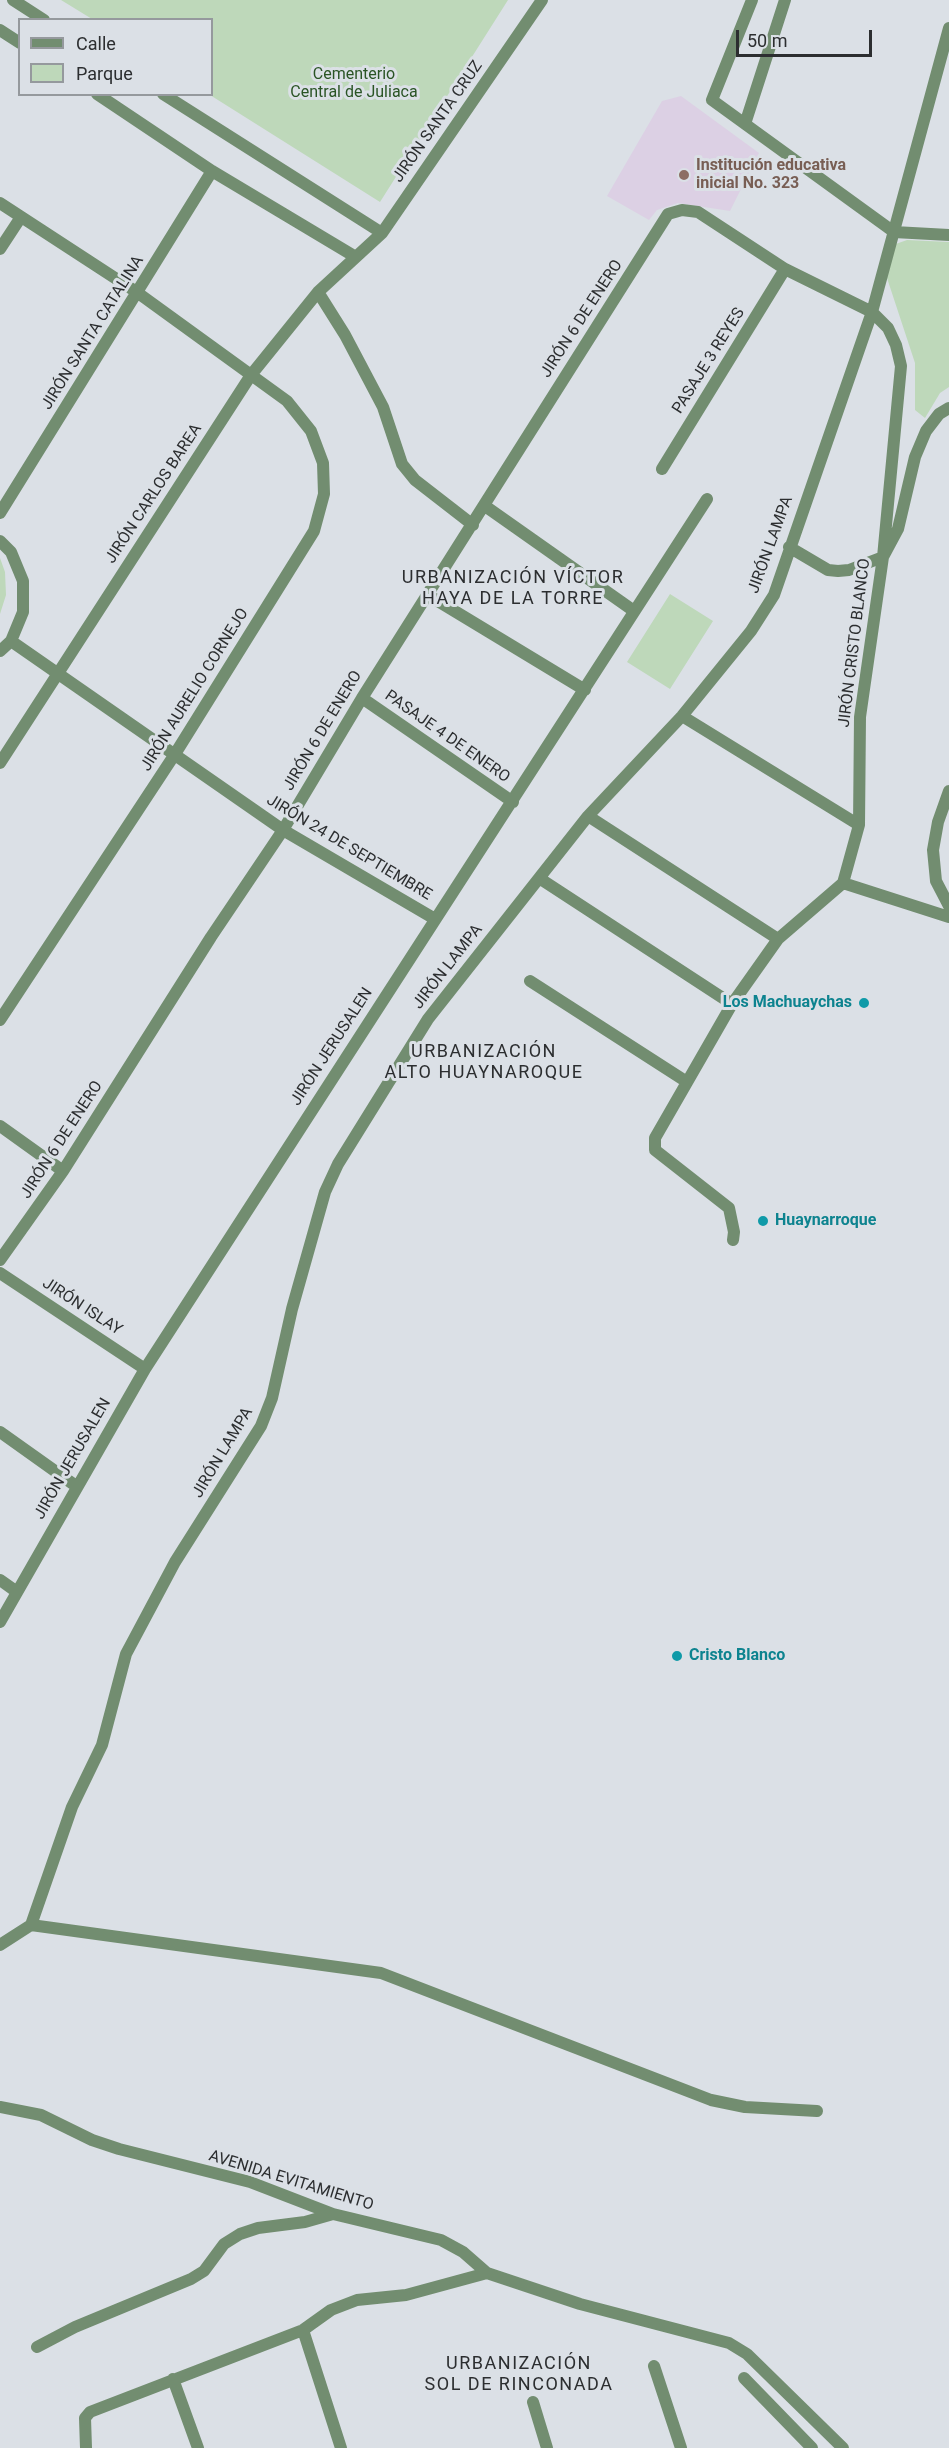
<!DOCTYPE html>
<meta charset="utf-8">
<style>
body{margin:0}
#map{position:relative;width:949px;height:2448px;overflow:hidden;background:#dbe0e6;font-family:Roboto,sans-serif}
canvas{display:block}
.legend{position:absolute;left:18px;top:18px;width:195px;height:78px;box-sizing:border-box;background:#dbe0e6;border:2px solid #95999d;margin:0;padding:8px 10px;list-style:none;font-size:18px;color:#2c2e30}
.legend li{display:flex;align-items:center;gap:12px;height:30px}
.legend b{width:30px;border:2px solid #95999d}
.scale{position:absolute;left:736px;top:30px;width:136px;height:27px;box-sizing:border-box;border:3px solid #2c2e30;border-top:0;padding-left:8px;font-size:18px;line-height:21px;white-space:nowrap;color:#2c2e30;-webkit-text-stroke:4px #dbe0e6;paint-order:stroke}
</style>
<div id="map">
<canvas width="949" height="2448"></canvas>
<ul class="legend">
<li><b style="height:8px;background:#728d70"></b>Calle</li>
<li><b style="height:16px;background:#bed8ba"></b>Parque</li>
</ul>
<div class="scale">50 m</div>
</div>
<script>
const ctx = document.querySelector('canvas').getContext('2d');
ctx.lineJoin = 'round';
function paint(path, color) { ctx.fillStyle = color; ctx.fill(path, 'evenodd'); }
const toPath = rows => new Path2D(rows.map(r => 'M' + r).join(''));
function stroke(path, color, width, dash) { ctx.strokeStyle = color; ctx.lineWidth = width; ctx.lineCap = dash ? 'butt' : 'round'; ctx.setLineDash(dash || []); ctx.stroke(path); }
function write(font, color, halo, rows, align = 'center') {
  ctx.font = font + ' Roboto,sans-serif'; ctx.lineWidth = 6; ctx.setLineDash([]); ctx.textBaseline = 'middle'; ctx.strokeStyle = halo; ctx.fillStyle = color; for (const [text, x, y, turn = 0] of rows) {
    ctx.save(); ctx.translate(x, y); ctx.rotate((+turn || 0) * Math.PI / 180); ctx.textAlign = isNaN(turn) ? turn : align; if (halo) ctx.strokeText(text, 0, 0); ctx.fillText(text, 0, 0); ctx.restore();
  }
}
paint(toPath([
 [681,96,759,153,730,211,678,203,657,210,649,220,607,196,662,101]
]), '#dcd0e4');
paint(toPath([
 [61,0,508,0,380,202,210,95,212,20,92,19],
 [907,240,949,242,949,387,940,393,925,418,915,410,915,363,887,278,893,245],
 [0,558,5,572,6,595,0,614],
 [670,594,713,621,670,689,627,662]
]), '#bed8ba');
stroke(toPath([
 [13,0,44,20],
 [752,0,712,100,894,232,949,235],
 [0,30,20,43],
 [97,94,212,171,354,256],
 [163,94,382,233],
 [745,124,785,0],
 [0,203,138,293,287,401,311,431,323,463,324,494,314,531,175,754,0,1020],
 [0,249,21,217],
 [318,292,345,335,383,407,402,464,415,480,473,525],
 [662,469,785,269],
 [485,506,634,611],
 [0,513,212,171],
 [0,541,11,552,23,581,23,612,11,641,0,651],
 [789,547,828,570,838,571,849,570,883,557,898,529,915,457,926,431,939,414,949,408],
 [428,595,585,690],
 [11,641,283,830,435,919],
 [362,698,513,802],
 [682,716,859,825],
 [0,763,251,375,318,292,382,233,542,0],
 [949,791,938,822,933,850,936,881,949,906],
 [588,816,778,939],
 [539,878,732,1004],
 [843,883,949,917],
 [530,981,687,1082],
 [0,1126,63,1171],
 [0,1260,63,1171,211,937,283,830,362,698,668,214,682,210,698,212,785,269,872,312,888,328,896,345,901,366,883,557,860,717,859,825,843,883,778,939,732,1004,655,1138,655,1150,729,1208,734,1232,733,1240],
 [0,1273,145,1369],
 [0,1432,76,1486],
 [0,1580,17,1592],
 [0,1622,145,1369,707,499],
 [31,1925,381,1973,711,2100,745,2107,817,2111],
 [0,1945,31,1925,72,1807,102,1745,126,1654,175,1562,261,1426,272,1398,292,1309,325,1192,338,1164,428,1019,588,816,682,716,751,631,774,595,872,312,949,28],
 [0,2107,41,2115,92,2140,119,2149,250,2182,333,2214,441,2240,463,2252,487,2273,580,2304,729,2343,747,2354,843,2448],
 [303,2330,341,2448],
 [37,2347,75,2327,191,2279,204,2271,224,2244,240,2234,258,2228,305,2222,333,2214],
 [654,2366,681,2448],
 [744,2378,812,2448],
 [173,2379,198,2448],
 [533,2402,547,2448],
 [86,2448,85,2418,90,2412,303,2330,331,2310,357,2300,406,2295,487,2273]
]), '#728d70', 12);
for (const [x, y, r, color] of [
 [684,175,6,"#8d6e63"],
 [864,1003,6,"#0f9aa8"],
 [763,1221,6,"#0f9aa8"],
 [677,1656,6,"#0f9aa8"]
]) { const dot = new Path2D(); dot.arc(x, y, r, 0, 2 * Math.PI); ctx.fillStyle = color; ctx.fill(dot); stroke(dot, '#dbe0e6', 2); }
write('16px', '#2a5425', '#dbe0e6', [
 ["Cementerio",354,75],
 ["Central de Juliaca",354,93]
]);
write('16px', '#2c2e30', '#dbe0e6', [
 ["JIRÓN SANTA CRUZ",438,122,-55],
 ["JIRÓN 6 DE ENERO",582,319,-57],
 ["JIRÓN SANTA CATALINA",93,333,-58],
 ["PASAJE 3 REYES",709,361,-58],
 ["JIRÓN CARLOS BAREA",154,494,-57],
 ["JIRÓN LAMPA",771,545,-70],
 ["JIRÓN CRISTO BLANCO",855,643,-83],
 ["JIRÓN AURELIO CORNEJO",195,690,-58],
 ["JIRÓN 6 DE ENERO",323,731,-59],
 ["PASAJE 4 DE ENERO",447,737,35],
 ["JIRÓN 24 DE SEPTIEMBRE",349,848,31],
 ["JIRÓN LAMPA",448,967,-52],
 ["JIRÓN JERUSALEN",332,1047,-57],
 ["JIRÓN 6 DE ENERO",62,1140,-57],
 ["JIRÓN ISLAY",82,1307,33],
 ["JIRÓN LAMPA",223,1453,-59],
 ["JIRÓN JERUSALEN",73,1459,-60],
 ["AVENIDA EVITAMIENTO",291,2181,17]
]);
write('bold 16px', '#785e54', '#dbe0e6', [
 ["Institución educativa",696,166],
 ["inicial No. 323",696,184]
], 'left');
write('bold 16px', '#0d838f', '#dbe0e6', [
 ["Los Machuaychas",852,1003,"right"],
 ["Huaynarroque",775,1221],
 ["Cristo Blanco",689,1656]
], 'left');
ctx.letterSpacing = '1.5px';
write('18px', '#2c2e30', '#dbe0e6', [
 ["URBANIZACIÓN VÍCTOR",513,578],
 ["HAYA DE LA TORRE",513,599],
 ["URBANIZACIÓN",484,1052],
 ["ALTO HUAYNAROQUE",484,1073],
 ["URBANIZACIÓN",519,2364],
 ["SOL DE RINCONADA",519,2385]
]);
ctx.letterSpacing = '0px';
</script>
